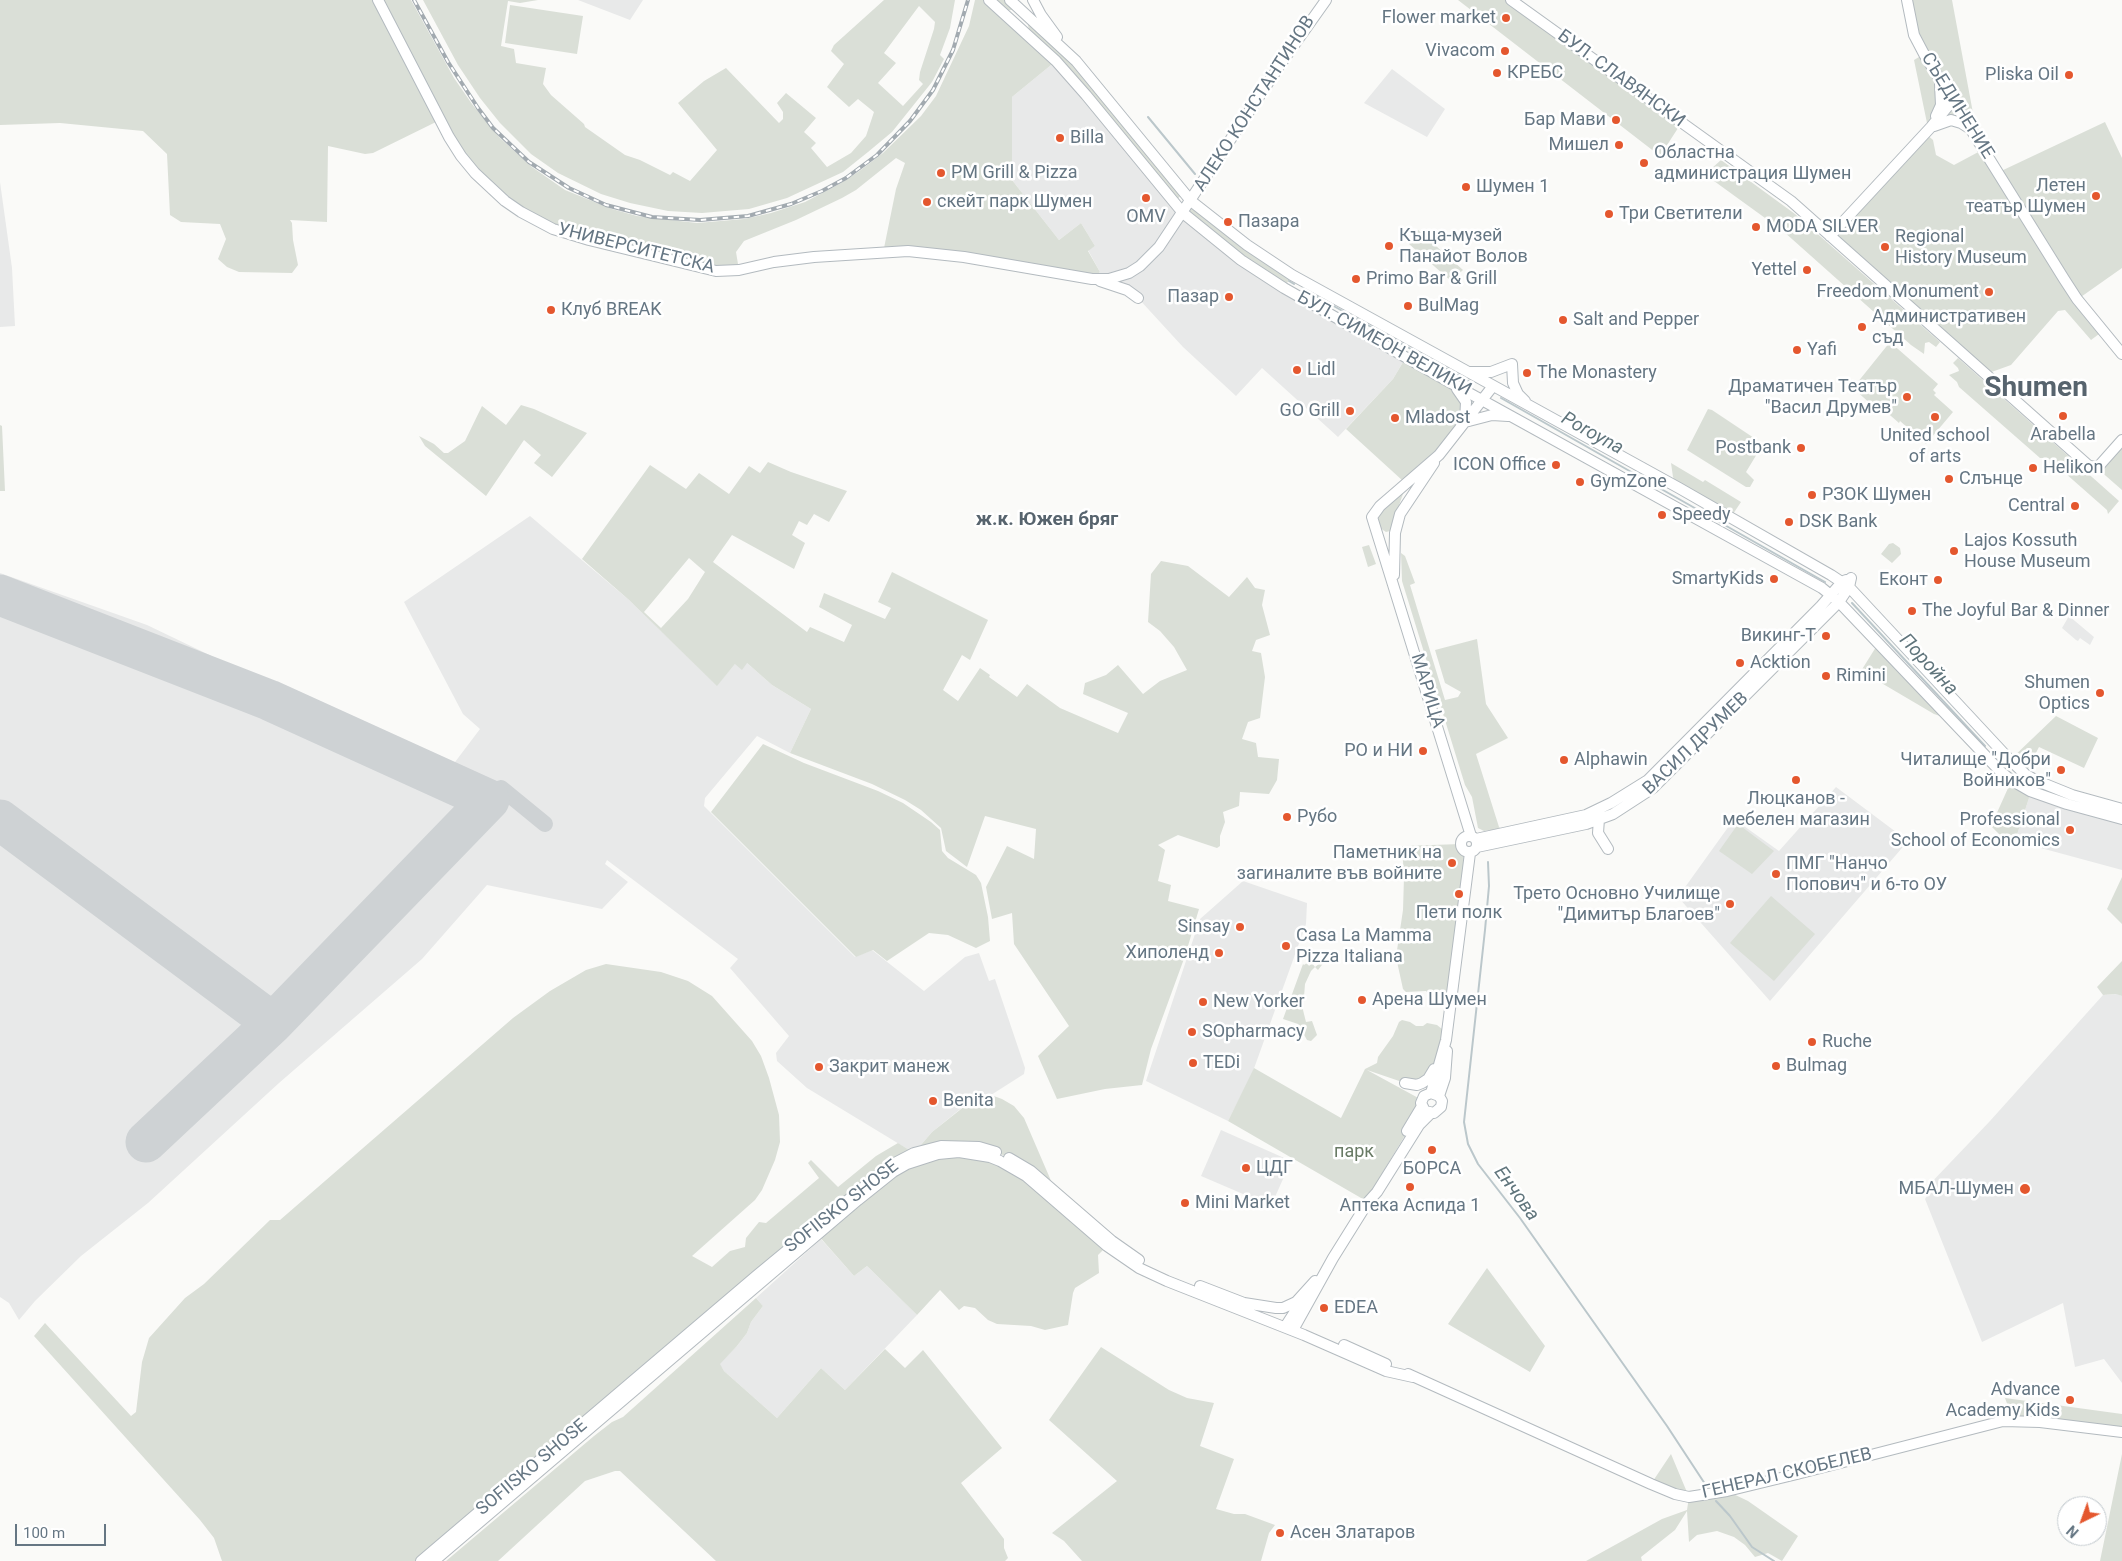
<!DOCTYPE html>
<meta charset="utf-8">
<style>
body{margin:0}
#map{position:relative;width:2122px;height:1561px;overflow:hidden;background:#fafaf8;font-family:Roboto,sans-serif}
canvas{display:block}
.north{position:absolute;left:2057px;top:1496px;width:50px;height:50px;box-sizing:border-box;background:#fff;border:1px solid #c1c8cd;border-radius:50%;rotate:222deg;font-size:14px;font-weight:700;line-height:20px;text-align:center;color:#657683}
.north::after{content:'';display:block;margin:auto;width:18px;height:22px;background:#e4572e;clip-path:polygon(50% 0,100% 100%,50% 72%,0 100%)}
.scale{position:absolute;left:15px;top:1524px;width:91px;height:22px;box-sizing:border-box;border:2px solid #657683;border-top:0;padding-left:6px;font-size:15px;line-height:18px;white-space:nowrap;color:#657683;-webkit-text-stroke:4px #fff;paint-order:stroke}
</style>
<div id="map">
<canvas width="2122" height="1561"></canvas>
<div class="north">N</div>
<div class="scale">100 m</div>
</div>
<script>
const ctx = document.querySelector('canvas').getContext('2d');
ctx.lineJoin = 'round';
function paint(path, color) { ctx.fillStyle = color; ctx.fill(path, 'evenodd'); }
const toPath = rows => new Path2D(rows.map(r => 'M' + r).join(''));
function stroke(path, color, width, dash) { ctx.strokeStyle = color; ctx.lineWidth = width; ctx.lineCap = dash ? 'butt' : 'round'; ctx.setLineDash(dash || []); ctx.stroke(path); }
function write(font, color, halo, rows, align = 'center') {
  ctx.font = font + ' Roboto,sans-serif'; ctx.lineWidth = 5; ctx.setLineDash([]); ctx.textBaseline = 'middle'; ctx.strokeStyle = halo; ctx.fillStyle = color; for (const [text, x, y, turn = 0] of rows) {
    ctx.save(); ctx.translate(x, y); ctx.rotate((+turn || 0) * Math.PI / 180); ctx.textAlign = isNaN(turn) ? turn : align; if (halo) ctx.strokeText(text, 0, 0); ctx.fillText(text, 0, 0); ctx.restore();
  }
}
paint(toPath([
 [578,0,643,0,630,20],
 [1056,61,1173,201,1219,243,1406,357,1393,379,1338,437,1262,368,1236,396,1183,347,1138,298,1092,279,1100,272,1088,250,1095,246,1081,223,1059,240,1012,180,1012,97],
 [1392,69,1445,109,1427,137,1364,103],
 [0,182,12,268,15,326,0,327],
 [530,516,629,600,717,685,735,664,747,663,772,685,811,709,790,753,757,736,705,798,704,806,855,957,872,950,924,991,965,957,979,953,989,981,995,979,1025,1068,1024,1074,991,1095,974,1098,932,1132,914,1153,807,1088,777,1061,776,1053,789,1036,730,968,738,959,607,860,605,864,628,882,602,909,487,885,422,959,279,1083,148,1203,81,1256,35,1301,19,1320,9,1303,0,1297,0,573,147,625,449,770,480,729,463,714,404,602],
 [2069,616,2094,637,2090,645,2080,638,2078,641,2076,640,2062,628],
 [1836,787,1908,841,1770,1001,1678,897,1734,819,1779,851],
 [2030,795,2122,819,2122,870,2015,841],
 [1243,881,1307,903,1306,924,1252,1074,1228,1121,1146,1081,1200,919],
 [2117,994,2122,996,2122,1383,2104,1359,2075,1367,2063,1303,1982,1342,1925,1199,1930,1191,1927,1187,1990,1121,2103,995],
 [1221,1130,1291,1161,1271,1206,1201,1176],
 [821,1239,854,1276,867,1266,917,1315,845,1390,821,1368,777,1418,724,1371,719,1364,737,1346,747,1333,751,1322,763,1306,756,1298]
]), '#e8e9e9');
paint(toPath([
 [0,0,411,0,454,78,472,104,500,138,532,167,565,190,612,209,637,216,697,223,744,219,771,213,805,202,841,183,858,172,883,153,921,116,936,96,969,26,975,0,1007,0,1017,9,1005,11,1056,61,1012,97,1012,180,1059,240,1081,223,1095,246,1088,251,1100,272,1092,279,1009,265,883,253,896,189,905,163,896,158,856,190,842,198,796,220,744,241,736,252,739,270,716,271,553,229,490,187,440,120,373,153,365,154,328,146,327,222,290,220,292,223,293,240,298,265,292,273,239,272,227,267,218,259,226,239,220,224,181,222,170,215,167,154,143,131,60,123,0,125],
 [423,0,538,0,520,3,508,1,501,46,514,49,516,63,546,68,543,84,551,95,584,124,585,127,625,155,640,160,670,175,673,172,690,181,717,150,678,103,704,81,726,68,779,123,783,119,783,112,777,103,786,93,816,118,804,132,816,143,811,148,827,167,851,153,866,136,874,112,858,99,849,107,827,87,844,64,831,51,834,45,884,0,955,0,950,28,940,55,944,59,932,82,892,132,868,152,843,172,787,198,749,209,702,213,668,211,630,203,601,194,558,173,531,154,500,123,480,98,458,65],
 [919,6,935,22,934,29,920,72,919,80,923,84,903,106,878,83,896,63,884,53],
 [1458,0,1507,0,1680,125,1660,156],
 [1907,0,1952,0,1978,140,1972,130,1940,122,1950,105,1940,80,1942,98,1928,126,1927,123,1914,60,1924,54],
 [510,5,583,16,577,54,505,43],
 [1026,18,1074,62,1182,194,1176,201,1054,54,1029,29],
 [2105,122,2122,158,2122,268,2078,299,2103,331,2091,340,2065,310,2058,311,2011,365,1986,374,1833,238,1925,133,1933,140,1936,155,1954,165,1984,149,1999,172],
 [1721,160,1795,214,1940,342,1936,347,1929,342,1925,343,1924,354,1911,345,1783,231,1714,181,1716,176,1711,169],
 [1191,201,1292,275,1284,288,1183,213],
 [1418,230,1463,270,1451,281,1409,244],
 [1890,342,1938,384,1933,390,1936,393,1934,395,1953,412,1926,444,1900,421,1899,423,1883,409,1873,406,1853,388],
 [1406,357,1451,383,1467,411,1439,455,1403,481,1346,429,1393,379],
 [1958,358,2119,501,2108,514,2107,510,2048,458,2040,458,1959,387,1957,382,1949,375,1959,371,1958,368,1953,363],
 [521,405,534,409,587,433,552,477,534,463,541,455,524,440,486,496,425,446,419,436,434,444,444,453,448,453,465,441,482,406,506,425],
 [1708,409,1712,410,1763,444,1746,472,1754,480,1750,487,1746,487,1687,450],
 [0,425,2,426,5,491,0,491],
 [2122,444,2122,490,2098,469],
 [768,462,791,472,847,491,829,522,814,514,807,525,799,521,792,535,805,543,794,569,732,535,713,562,807,632,810,627,844,642,852,625,819,607,824,593,885,619,891,608,878,602,892,572,988,620,970,660,962,655,943,690,958,701,980,668,990,675,989,677,1017,697,1027,684,1060,708,1118,733,1128,713,1083,694,1085,683,1106,675,1118,665,1143,694,1160,681,1187,670,1174,647,1160,631,1148,622,1151,574,1161,561,1188,566,1229,597,1247,577,1255,588,1265,590,1262,605,1270,635,1256,640,1252,651,1261,653,1265,677,1260,718,1248,722,1242,739,1256,743,1258,757,1279,759,1277,780,1269,794,1240,792,1239,806,1223,812,1225,822,1220,836,1220,846,1217,848,1178,835,1158,845,1165,850,1158,881,1171,885,1168,901,1199,909,1185,956,1151,1049,1142,1085,1105,1089,1057,1099,1038,1056,1069,1026,1014,944,1012,913,992,919,986,887,1007,846,1034,859,1036,829,985,816,967,867,946,851,941,828,921,810,905,800,872,784,790,753,811,709,772,685,747,663,742,670,735,664,717,686,629,600,582,559,650,465,686,489,699,473,729,494,749,466,760,473],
 [689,558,705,572,688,599,661,628,644,612],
 [1671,463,1703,482,1705,480,1741,502,1731,517,1679,488,1673,477],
 [1404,491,1390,531,1386,532,1377,526,1375,515],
 [1893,543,1900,548,1901,554,1892,563,1881,554,1889,544],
 [1369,545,1376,564,1368,567,1362,547],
 [1401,553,1405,556,1415,583,1410,585,1445,700,1458,697,1461,692,1445,683,1435,650,1477,639,1486,704,1508,738,1476,754,1499,827,1501,829,1484,831,1478,828,1472,797,1465,785,1402,581],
 [1876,647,1946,718,1934,714,1861,671],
 [2056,716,2098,738,2084,768,2039,747,2025,774,2010,760],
 [763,744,804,763,878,791,903,803,931,822,940,830,942,851,948,858,976,875,981,883,988,917,990,941,976,948,948,935,929,933,887,961,873,950,856,957,711,812],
 [2009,786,2030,795,2015,841,2003,838,1991,826],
 [1738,824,1774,851,1752,874,1719,851],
 [1461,844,1463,850,1470,853,1448,990,1441,997,1430,995,1426,991,1406,992,1403,989,1396,957,1403,910,1404,877,1402,846],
 [2122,877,2122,924,2107,909],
 [1771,896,1815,934,1774,981,1730,943],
 [1328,957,1318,970,1315,967,1311,971,1305,984,1303,1010,1306,1022,1312,1021,1317,1035,1311,1041,1307,1040,1298,1024,1283,1019,1303,964,1304,965,1307,963,1309,966,1312,963,1315,967],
 [2122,961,2122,996,2116,994,2103,995,2097,987],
 [606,964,661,972,688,981,712,996,752,1041,761,1056,769,1078,779,1115,780,1142,775,1160,762,1190,755,1200,692,1256,712,1267,730,1251,745,1247,746,1238,759,1222,766,1223,819,1178,808,1163,811,1160,838,1187,876,1156,898,1143,914,1153,932,1132,975,1098,991,1095,1002,1099,1014,1106,1024,1118,1055,1190,1012,1159,996,1152,914,1153,421,1561,222,1561,214,1538,200,1520,34,1336,45,1323,131,1416,136,1412,142,1362,149,1338,185,1298,204,1284,270,1220,280,1220,513,1018,550,991,586,970],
 [1402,1020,1410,1022,1416,1026,1423,1026,1427,1023,1437,1025,1442,1029,1448,1028,1442,1057,1425,1081,1405,1083,1367,1070,1422,1100,1416,1117,1371,1192,1368,1202,1228,1121,1254,1068,1341,1118,1365,1069,1377,1063,1378,1057,1393,1036,1399,1022],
 [938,1154,1000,1161,1107,1246,1098,1255,1099,1273,1075,1288,1073,1293,1068,1325,1045,1330,1031,1326,997,1324,988,1320,975,1308,964,1306,959,1310,940,1290,917,1315,867,1266,854,1276,817,1234,893,1172],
 [1487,1268,1545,1346,1530,1372,1448,1324],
 [756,1298,763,1306,751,1322,747,1333,737,1346,720,1364,724,1371,777,1418,821,1368,845,1390,885,1349,905,1368,923,1350,1002,1448,961,1483,1004,1539,1004,1548,1008,1558,1005,1561,716,1561,620,1471,615,1471,585,1481,498,1561,446,1561,594,1436,612,1422,623,1417],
 [1101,1347,1169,1390,1187,1398,1214,1403,1200,1446,1234,1459,1216,1509,1234,1514,1245,1514,1275,1525,1269,1533,1261,1561,1082,1561,1064,1541,1052,1533,1117,1481,1049,1420],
 [2005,1398,2122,1414,2122,1432,2013,1420],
 [1671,1454,1689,1497,1727,1491,1748,1501,1798,1536,1782,1561,1768,1553,1755,1557,1745,1545,1734,1537,1717,1531,1697,1535,1689,1542,1687,1511,1675,1530,1641,1557,1642,1561,1586,1561,1662,1519,1687,1510,1689,1497,1651,1484],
 [2122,1454,2122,1561,2100,1561]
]), '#dadfd7');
stroke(toPath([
 [1148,117,1195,174],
 [1289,281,1294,284],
 [1303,289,1472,383],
 [1501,398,1825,582],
 [1852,603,1985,746],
 [1488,862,1489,886,1485,930,1464,1122,1468,1144,1478,1164,1520,1218,1667,1426,1709,1490],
 [1716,1501,1730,1516,1752,1547,1774,1561]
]), '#bbc7cb', 2);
stroke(toPath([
 [489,800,501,788,545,824]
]), '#ced2d4', 16);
stroke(toPath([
 [0,595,269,700,489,800,273,1023,146,1142],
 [0,820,273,1023]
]), '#ced2d4', 41);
const secondary = toPath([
 [378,0,449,137,461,156,475,173,505,201,521,212,553,229,589,240,716,271,739,270,774,262,814,257,908,251,964,257,1092,279,1109,279,1129,273,1140,266,1159,247,1282,62,1326,0],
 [989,0,1056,61,1086,95,1183,213,1241,260,1284,288,1451,383,1822,588,1839,602,2000,771,2011,780,2030,791,2067,804,2122,819],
 [1010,0,1076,61,1191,201,1247,245,1292,275,1679,488,1831,575,1849,587,2010,760,2025,774,2035,780,2072,795,2122,809],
 [1033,0,1041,15,1057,37],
 [1511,0,1791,201,2089,466,2098,467,2122,440],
 [1907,0,1914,35,1924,54,2064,279,2077,299,2122,354],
 [1936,116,1941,105,1940,84],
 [1934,126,1951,120,1961,123,1969,128],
 [1830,236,1931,127,1953,100],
 [1100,281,1127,290,1138,298],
 [1470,372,1491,372,1512,364,1513,383,1518,394,1525,401],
 [1457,389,1466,402,1465,422,1492,415,1508,416],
 [1394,575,1395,533,1400,514,1434,463],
 [1599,819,1598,833,1608,849],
 '1461 844a8 8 0 1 1 16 0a8 8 0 1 1-16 0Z',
 [1471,836,1372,517,1380,506,1439,455,1493,386],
 [1476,839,1586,815,1611,803,1648,780,1821,606,1842,582,1846,580],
 [1477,847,1586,824,1613,814,1653,788,1839,602,1849,587,1851,578],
 [1405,1083,1417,1085,1422,1083,1428,1079,1434,1069],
 [1431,1093,1446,1040,1470,853],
 [1439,1096,1431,1093,1424,1096,1421,1103,1425,1111,1434,1113,1441,1107,1442,1101,1439,1096,1445,1078,1447,1051],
 [1407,1131,1422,1106],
 [1009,1158,1031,1171,1112,1241,1139,1260],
 [1200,1286,1244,1303,1276,1308,1283,1308,1296,1302,1315,1281],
 [1285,1327,1303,1299],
 [1293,1330,1333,1258,1368,1202,1377,1192,1419,1125,1431,1113],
 [1344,1345,1386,1364],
 [1408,1374,1651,1484,1675,1494,1689,1497,1727,1491,1797,1474,2003,1421,2040,1422,2122,1432],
 [421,1561,756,1276,889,1166,914,1153,941,1146,979,1147,996,1152],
 [434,1561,858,1200,893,1172,907,1164,938,1154,959,1152,990,1157,1000,1161,1026,1176,1107,1246,1139,1268,1167,1281,1304,1335,1386,1371,1413,1377]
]);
stroke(secondary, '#b3babf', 12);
stroke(secondary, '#fff', 10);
const rail = toPath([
 [414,0,448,62,478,108,493,128,529,162,569,188,606,205,652,217,700,220,748,216,791,204,822,191,846,178,877,155,910,121,933,90,953,50,968,0]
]);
stroke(rail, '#a2aab0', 4);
stroke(rail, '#fff', 2, [5.5]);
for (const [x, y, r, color] of [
 [1506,18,5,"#e4572e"],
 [1505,51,5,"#e4572e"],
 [1497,73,5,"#e4572e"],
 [2069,75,5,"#e4572e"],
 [1616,120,5,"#e4572e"],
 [1060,138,5,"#e4572e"],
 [1619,145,5,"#e4572e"],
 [1644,163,5,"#e4572e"],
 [941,173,5,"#e4572e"],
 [1466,187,5,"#e4572e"],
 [2096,196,5,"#e4572e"],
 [1146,198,5,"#e4572e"],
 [927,202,5,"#e4572e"],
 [1609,214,5,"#e4572e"],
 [1228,222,5,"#e4572e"],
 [1756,227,5,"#e4572e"],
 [1389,246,5,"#e4572e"],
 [1885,247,5,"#e4572e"],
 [1807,270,5,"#e4572e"],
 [1356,279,5,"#e4572e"],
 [1989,292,5,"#e4572e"],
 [1229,297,5,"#e4572e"],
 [1408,306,5,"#e4572e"],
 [551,310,5,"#e4572e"],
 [1563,320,5,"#e4572e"],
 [1862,327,5,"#e4572e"],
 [1797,350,5,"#e4572e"],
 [1297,370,5,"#e4572e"],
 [1527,373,5,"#e4572e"],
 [1907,397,5,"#e4572e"],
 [1350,411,5,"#e4572e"],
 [2063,416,5,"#e4572e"],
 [1935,417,5,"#e4572e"],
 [1395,418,5,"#e4572e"],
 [1801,448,5,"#e4572e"],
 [1556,465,5,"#e4572e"],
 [2033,468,5,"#e4572e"],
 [1949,479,5,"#e4572e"],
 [1580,482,5,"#e4572e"],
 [1812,495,5,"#e4572e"],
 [2075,506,5,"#e4572e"],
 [1662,515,5,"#e4572e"],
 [1789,522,5,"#e4572e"],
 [1954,551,5,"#e4572e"],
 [1774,579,5,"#e4572e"],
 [1938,580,5,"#e4572e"],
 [1912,611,5,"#e4572e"],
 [1826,636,5,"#e4572e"],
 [1740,663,5,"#e4572e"],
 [1826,676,5,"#e4572e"],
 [2100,693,5,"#e4572e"],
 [1423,751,5,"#e4572e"],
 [1564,760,5,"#e4572e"],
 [2061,770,5,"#e4572e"],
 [1796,780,5,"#e4572e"],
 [1287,817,5,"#e4572e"],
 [2070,830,5,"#e4572e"],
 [1452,863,5,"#e4572e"],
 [1776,874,5,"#e4572e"],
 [1459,894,5,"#e4572e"],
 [1730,904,5,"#e4572e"],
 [1240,927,5,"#e4572e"],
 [1286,946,5,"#e4572e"],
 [1219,953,5,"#e4572e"],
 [1362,1000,5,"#e4572e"],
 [1203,1002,5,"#e4572e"],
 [1192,1032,5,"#e4572e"],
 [1812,1042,5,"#e4572e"],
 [1193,1063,5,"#e4572e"],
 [1776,1066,5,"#e4572e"],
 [819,1067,5,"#e4572e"],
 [933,1101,5,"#e4572e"],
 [1432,1150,5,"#e4572e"],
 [1246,1168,5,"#e4572e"],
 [1410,1187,5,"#e4572e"],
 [2025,1189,6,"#e4572e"],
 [1185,1203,5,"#e4572e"],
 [1324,1308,5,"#e4572e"],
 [2070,1400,5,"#e4572e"],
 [1280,1533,5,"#e4572e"]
]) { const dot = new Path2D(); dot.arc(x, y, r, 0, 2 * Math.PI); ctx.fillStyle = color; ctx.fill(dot); stroke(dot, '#fff', 2); }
write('18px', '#657683', '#fff', [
 ["Flower market",1496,18,"right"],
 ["Vivacom",1495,51,"right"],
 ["КРЕБС",1507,73],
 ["Pliska Oil",2059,75,"right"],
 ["Бар Мави",1606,120,"right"],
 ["Billa",1070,138],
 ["Мишел",1609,145,"right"],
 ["Областна",1654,153],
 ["администрация Шумен",1654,174],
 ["PM Grill & Pizza",951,173],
 ["Летен",2086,186,"right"],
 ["театър Шумен",2086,207,"right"],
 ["Шумен 1",1476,187],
 ["скейт парк Шумен",937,202],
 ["Три Светители",1619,214],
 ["OMV",1146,217,"center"],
 ["Пазара",1238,222],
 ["MODA SILVER",1766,227],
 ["Къща-музей",1399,236],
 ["Панайот Волов",1399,257],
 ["Regional",1895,237],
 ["History Museum",1895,258],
 ["Yettel",1797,270,"right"],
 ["Primo Bar & Grill",1366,279],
 ["Freedom Monument",1979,292,"right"],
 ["Пазар",1219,297,"right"],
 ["BulMag",1418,306],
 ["Клуб BREAK",561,310],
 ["Административен",1872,317],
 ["съд",1872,338],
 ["Salt and Pepper",1573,320],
 ["Yafi",1807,350],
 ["Lidl",1307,370],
 ["The Monastery",1537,373],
 ["Драматичен Театър",1897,387,"right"],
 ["\"Васил Друмев\"",1897,408,"right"],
 ["GO Grill",1340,411,"right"],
 ["Mladost",1405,418],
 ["Arabella",2063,435,"center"],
 ["United school",1935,436,"center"],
 ["of arts",1935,457,"center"],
 ["Postbank",1791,448,"right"],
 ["ICON Office",1546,465,"right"],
 ["Helikon",2043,468],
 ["Слънце",1959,479],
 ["GymZone",1590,482],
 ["РЗОК Шумен",1822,495],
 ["Central",2065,506,"right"],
 ["Speedy",1672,515],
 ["DSK Bank",1799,522],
 ["Lajos Kossuth",1964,541],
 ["House Museum",1964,562],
 ["SmartyKids",1764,579,"right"],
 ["Еконт",1928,580,"right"],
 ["The Joyful Bar & Dinner",1922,611],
 ["Викинг-Т",1816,636,"right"],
 ["Acktion",1750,663],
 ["Rimini",1836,676],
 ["Shumen",2090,683,"right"],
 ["Optics",2090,704,"right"],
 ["РО и НИ",1413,751,"right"],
 ["Alphawin",1574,760],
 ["Читалище \"Добри",2051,760,"right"],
 ["Войников\"",2051,781,"right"],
 ["Люцканов -",1796,799,"center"],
 ["мебелен магазин",1796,820,"center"],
 ["Рубо",1297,817],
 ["Professional",2060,820,"right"],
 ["School of Economics",2060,841,"right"],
 ["Паметник на",1442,853,"right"],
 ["загиналите във войните",1442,874,"right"],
 ["ПМГ \"Нанчо",1786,864],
 ["Попович\" и 6-то ОУ",1786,885],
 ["Трето Основно Училище",1720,894,"right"],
 ["\"Димитър Благоев\"",1720,915,"right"],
 ["Пети полк",1459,913,"center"],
 ["Sinsay",1230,927,"right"],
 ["Casa La Mamma",1296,936],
 ["Pizza Italiana",1296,957],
 ["Хиполенд",1209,953,"right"],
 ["Арена Шумен",1372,1000],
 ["New Yorker",1213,1002],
 ["SOpharmacy",1202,1032],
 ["Ruche",1822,1042],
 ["TEDi",1203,1063],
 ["Bulmag",1786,1066],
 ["Закрит манеж",829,1067],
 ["Benita",943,1101],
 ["ЦДГ",1256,1168],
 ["БОРСА",1432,1169,"center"],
 ["МБАЛ-Шумен",2014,1189,"right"],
 ["Mini Market",1195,1203],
 ["Аптека Аспида 1",1410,1206,"center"],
 ["EDEA",1334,1308],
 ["Advance",2060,1390,"right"],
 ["Academy Kids",2060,1411,"right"],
 ["Асен Златаров",1290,1533]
], 'left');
write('18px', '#657683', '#fff', [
 ["БУЛ. СЛАВЯНСКИ",1621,79,36],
 ["АЛЕКО КОНСТАНТИНОВ",1255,104,-57],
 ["СЪЕДИНЕНИЕ",1957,106,58],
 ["УНИВЕРСИТЕТСКА",636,249,14],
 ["БУЛ. СИМЕОН ВЕЛИКИ",1384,344,29],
 ["МАРИЦА",1427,691,73],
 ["ВАСИЛ ДРУМЕВ",1696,744,-44],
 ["SOFIISKO SHOSE",842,1207,-38],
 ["SOFIISKO SHOSE",532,1468,-40],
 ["ГЕНЕРАЛ СКОБЕЛЕВ",1787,1474,-13]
]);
write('18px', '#687a64', '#fff', [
 ["парк",1354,1152]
]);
write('italic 19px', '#60757c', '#fff', [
 ["Poroyna",1592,434,29],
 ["Поройна",1928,665,47],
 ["Енчова",1516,1194,54]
]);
write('bold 19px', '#57646e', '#fff', [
 ["ж.к. Южен бряг",1047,520]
]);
write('bold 28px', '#57646e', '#fff', [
 ["Shumen",2036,389]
]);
</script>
